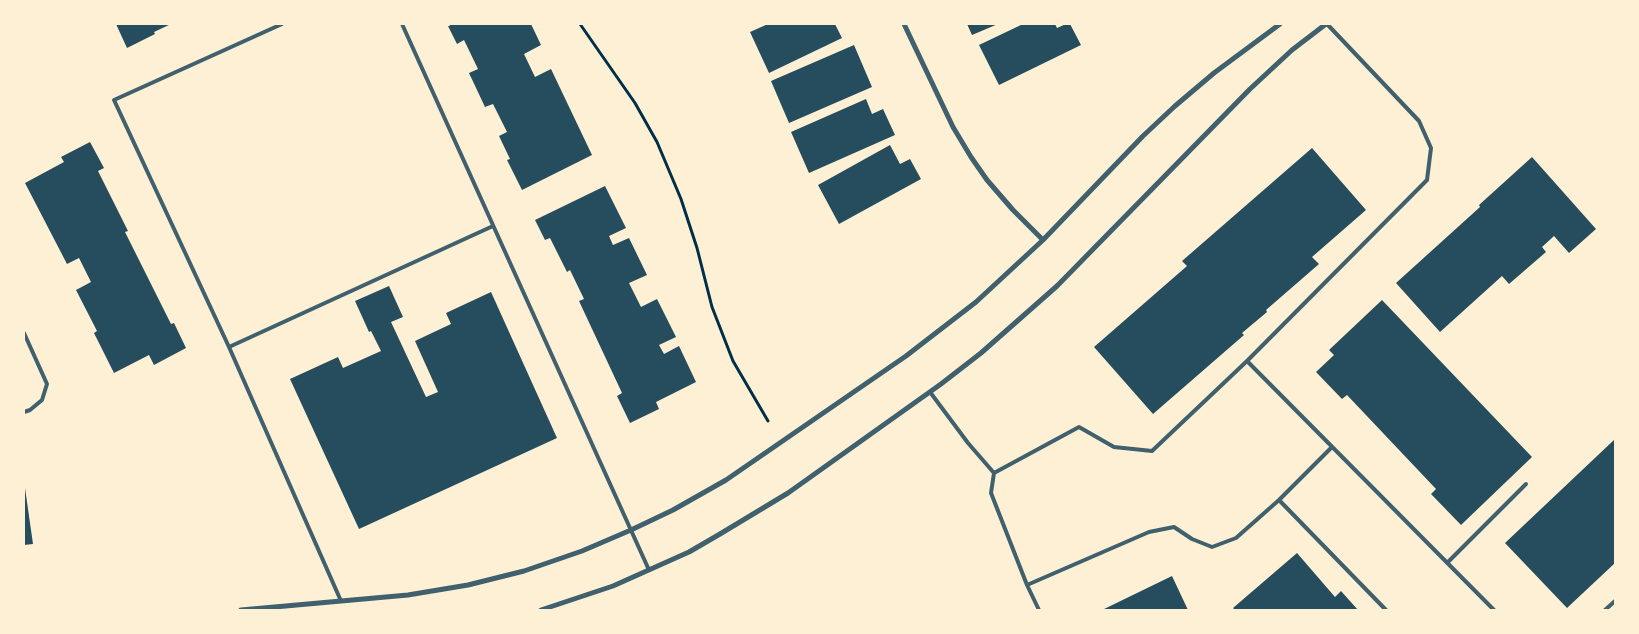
<!DOCTYPE html>
<style>
body{margin:0}
#map{position:relative;width:1639px;height:634px;overflow:hidden;background:#fdf0d5;font-family:"Titillium Web",sans-serif}
canvas{display:block}
.frame{position:absolute;inset:0;border:25px solid #fdf0d5;pointer-events:none}
</style>
<div id="map">
<canvas width="1639" height="634"></canvas>
<div class="frame"></div>
</div>
<script>
const ctx = document.querySelector('canvas').getContext('2d');
ctx.lineJoin = 'round';
function paint(path, color) { ctx.fillStyle = color; ctx.fill(path, 'evenodd'); }
const toPath = rows => new Path2D(rows.map(r => 'M' + r).join(''));
function stroke(path, color, width, dash) { ctx.strokeStyle = color; ctx.lineWidth = width; ctx.lineCap = dash ? 'butt' : 'round'; ctx.setLineDash(dash || []); ctx.stroke(path); }
paint(toPath([
 [116,24,171,24,154,32,155,34,127,48],
 [449,24,531,24,541,45,524,54,535,77,551,69,592,155,522,190,507,160,510,159,499,136,507,132,493,104,485,107,469,73,478,69,464,40,457,44,448,26,450,26],
 [768,24,835,24,842,38,769,73,750,32],
 [967,24,998,24,972,35],
 [1023,24,1055,24,1057,28,1066,24,1070,24,1081,45,999,85,979,45],
 [854,45,872,87,789,123,771,81],
 [866,99,872,114,883,109,895,135,809,173,791,132],
 [90,142,104,168,98,171,128,231,125,232,171,324,174,323,186,348,154,365,149,355,114,373,94,333,97,331,76,290,91,282,79,258,67,264,25,183,64,162,61,157],
 [890,145,900,164,910,159,921,179,839,224,818,185],
 [1312,148,1366,210,1312,257,1319,264,1266,310,1267,312,1242,333,1244,335,1153,414,1094,347,1187,266,1182,261],
 [1532,157,1596,229,1569,253,1554,236,1542,247,1546,252,1509,284,1502,276,1440,332,1396,283,1480,207,1479,205],
 [605,186,626,228,609,236,613,245,629,238,647,275,629,283,641,307,657,299,676,337,659,345,664,354,679,346,696,382,656,402,659,409,630,423,617,396,622,393,579,301,584,299,570,270,567,272,550,238,545,240,535,220],
 [389,286,403,317,391,322,426,397,438,392,415,341,451,324,446,313,491,292,557,438,359,529,290,379,338,357,343,368,381,351,371,331,369,332,355,301],
 [1382,300,1532,457,1461,525,1431,494,1436,489,1347,395,1342,399,1316,372,1334,355,1329,350],
 [1615,439,1615,563,1567,608,1505,543],
 [24,481,33,544,24,545],
 [1297,553,1335,597,1341,591,1358,610,1235,610,1233,608],
 [1172,576,1188,610,1102,610]
]), '#264d5e');
stroke(toPath([
 [580,24,635,103,657,142,681,199,697,248,712,307,733,361,768,421]
]), '#003049', 3);
stroke(toPath([
 [282,24,114,100,229,347,341,601],
 [402,24,649,570],
 [24,333,47,384,42,400,30,410,24,412],
 [229,347,493,226],
 [1247,361,1494,610],
 [930,392,968,443,994,473,1079,427,1114,447,1152,451,1247,361,1427,180,1431,148,1419,121,1327,24],
 [1332,447,1279,500,1386,610],
 [994,473,991,493,1027,585,1039,610],
 [1448,562,1526,484],
 [1027,585,1149,532,1174,527,1192,539,1212,547,1236,538,1279,500],
 [1605,610,1615,601]
]), '#3f606c', 4);
stroke(toPath([
 [904,24,953,127,971,157,987,180,1013,210,1043,240],
 [241,610,408,595,468,585,524,571,582,551,631,530,673,510,726,480,906,356,976,302,1043,240,1143,136,1175,106,1214,73,1280,24],
 [541,610,613,586,689,552,720,534,788,493,941,384,981,353,1057,286,1250,89,1292,50,1326,24]
]), '#3f606c', 5);
</script>
